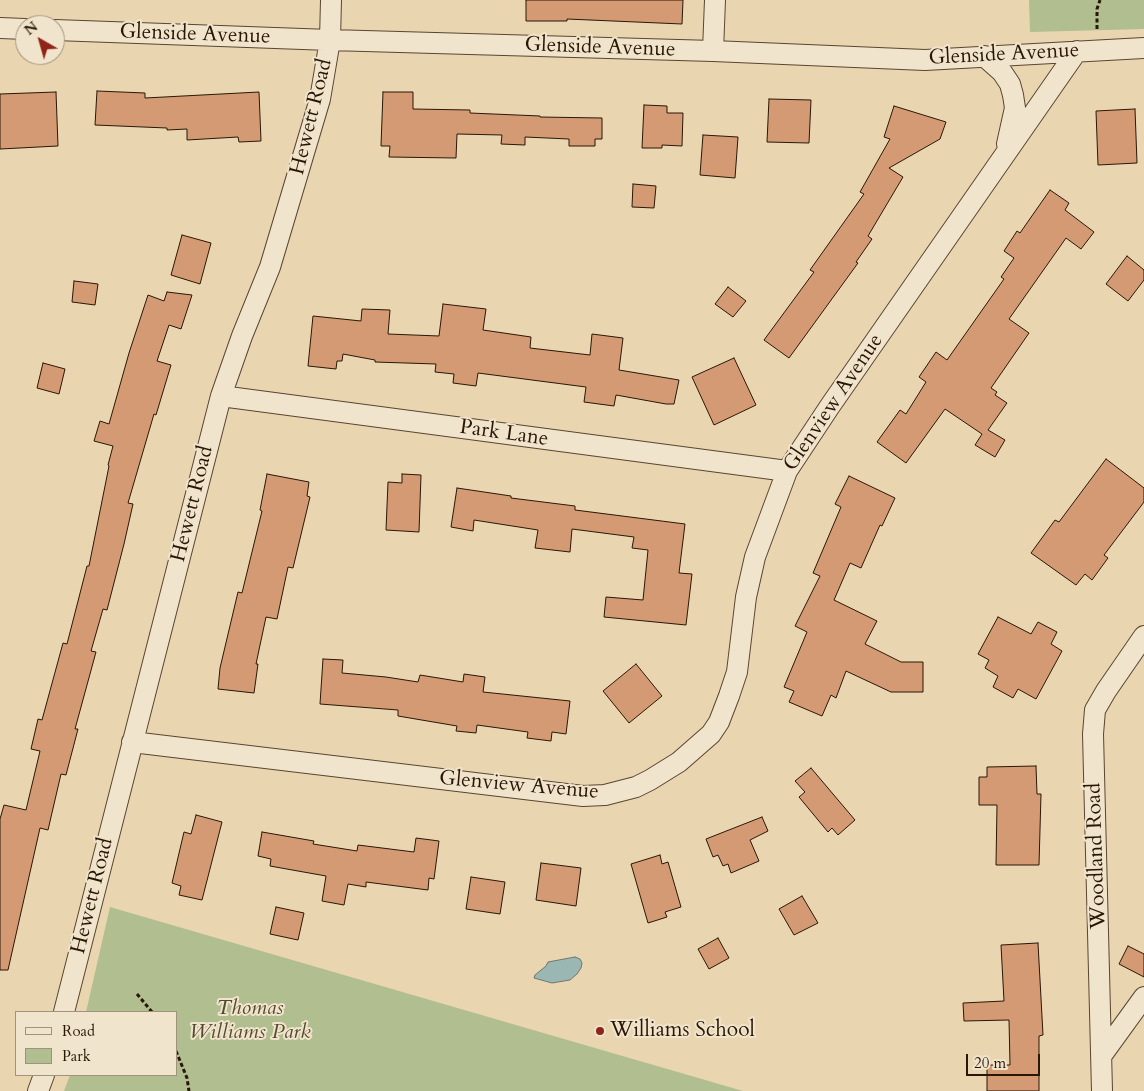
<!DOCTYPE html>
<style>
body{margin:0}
#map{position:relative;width:1144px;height:1091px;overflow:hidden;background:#ead5b1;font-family:Cardo,serif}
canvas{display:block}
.legend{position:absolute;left:15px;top:1011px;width:162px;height:65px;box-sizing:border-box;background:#f1e4cc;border:1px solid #a1927d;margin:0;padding:6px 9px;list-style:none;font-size:15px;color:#291706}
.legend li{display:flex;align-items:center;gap:10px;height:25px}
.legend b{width:25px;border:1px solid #a1927d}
.north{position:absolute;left:15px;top:15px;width:50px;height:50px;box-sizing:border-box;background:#f1e4cc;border:1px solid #a1927d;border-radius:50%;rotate:322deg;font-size:14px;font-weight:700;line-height:20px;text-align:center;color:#291706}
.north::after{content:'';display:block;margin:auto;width:18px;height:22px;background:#8f2418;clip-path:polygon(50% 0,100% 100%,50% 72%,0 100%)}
.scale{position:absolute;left:966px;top:1054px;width:74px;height:22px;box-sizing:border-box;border:2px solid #291706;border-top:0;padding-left:6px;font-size:15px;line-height:18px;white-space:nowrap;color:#291706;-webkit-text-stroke:4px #f1e4cc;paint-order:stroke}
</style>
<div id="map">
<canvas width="1144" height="1091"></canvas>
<ul class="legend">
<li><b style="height:6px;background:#f1e4cc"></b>Road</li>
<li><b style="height:14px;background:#b1be90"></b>Park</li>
</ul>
<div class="north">N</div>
<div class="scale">20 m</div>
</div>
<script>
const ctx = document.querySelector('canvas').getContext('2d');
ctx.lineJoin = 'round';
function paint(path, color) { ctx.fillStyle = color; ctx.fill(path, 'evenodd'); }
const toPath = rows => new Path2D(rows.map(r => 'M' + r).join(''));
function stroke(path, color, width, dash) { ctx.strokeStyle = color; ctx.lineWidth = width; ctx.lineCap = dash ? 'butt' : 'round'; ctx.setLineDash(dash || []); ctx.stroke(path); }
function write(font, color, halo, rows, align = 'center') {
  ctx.font = font + ' Cardo,serif'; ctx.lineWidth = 4; ctx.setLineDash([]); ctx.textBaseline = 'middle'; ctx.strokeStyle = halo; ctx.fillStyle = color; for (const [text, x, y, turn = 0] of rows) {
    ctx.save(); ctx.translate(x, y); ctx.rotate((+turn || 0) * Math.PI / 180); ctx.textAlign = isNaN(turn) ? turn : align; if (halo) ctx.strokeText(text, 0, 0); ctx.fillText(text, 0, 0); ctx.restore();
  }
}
paint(toPath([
 [1029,0,1144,0,1144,29,1030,32],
 [110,907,743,1091,64,1091,70,1075,176,1075,176,1012,86,1012]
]), '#b1be90');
const water = toPath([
 [575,957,580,959,582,963,581,968,577,974,570,980,552,983,534,978,535,975,546,966,548,962,575,957]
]);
paint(water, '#9ab7b4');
stroke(water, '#6d776e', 1);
const building = toPath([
 [526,0,683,0,682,24,567,19,567,21,526,21,526,0],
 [97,91,145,93,145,98,259,92,261,141,239,142,238,137,187,140,187,129,167,130,167,128,95,125,97,91],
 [56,92,58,146,0,149,0,94,56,92],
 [383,92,413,92,413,109,470,110,470,113,540,116,540,117,602,118,602,139,595,139,595,146,569,146,569,139,525,137,525,145,501,144,502,135,457,134,456,158,389,157,390,146,381,146,383,92],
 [769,99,811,100,809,143,767,142,769,99],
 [644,105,667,106,667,113,683,113,682,146,662,145,662,148,642,148,644,105],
 [894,106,946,122,940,139,889,168,903,177,868,236,872,239,856,262,858,263,789,358,764,340,814,272,810,270,864,194,860,192,890,139,884,137,894,106],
 [1135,109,1137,163,1098,165,1096,111,1135,109],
 [703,135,738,137,735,178,700,175,703,135],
 [633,184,656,186,654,208,632,207,633,184],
 [1050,190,1069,203,1065,210,1094,232,1081,249,1066,238,1009,319,1029,333,991,388,997,392,995,395,1007,403,988,430,1005,440,995,457,975,445,982,434,945,409,906,463,877,442,900,410,906,414,926,382,919,377,936,352,947,360,1004,279,1001,277,1014,258,1004,251,1017,231,1020,233,1050,190],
 [182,235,211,243,200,284,171,275,182,235],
 [1127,256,1144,270,1144,280,1128,301,1106,284,1127,256],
 [74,281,98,284,95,305,72,302,74,281],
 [728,287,746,301,733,317,715,304,728,287],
 [167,292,192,295,181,329,169,325,157,361,171,365,156,415,154,414,128,503,133,504,124,544,107,610,103,609,91,651,96,652,75,729,78,729,66,775,61,774,48,830,40,828,8,970,0,970,0,819,4,805,26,810,40,751,31,749,38,719,42,720,63,643,67,644,87,566,89,566,109,466,108,465,113,446,94,441,100,421,109,424,129,353,148,295,164,301,167,292],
 [443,304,486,309,483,330,531,337,530,348,590,355,592,334,623,338,619,370,679,380,674,404,666,404,616,395,614,406,584,402,586,387,478,373,476,386,453,383,454,374,435,372,436,364,375,362,375,360,343,354,342,361,337,361,336,369,308,366,313,316,361,321,362,309,390,310,388,334,439,336,443,304],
 [734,358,756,405,714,425,692,377,734,358],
 [43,363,65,369,59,394,37,388,43,363],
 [1106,459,1144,488,1144,502,1104,555,1108,558,1092,580,1085,574,1076,585,1031,553,1055,520,1059,522,1106,459],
 [267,474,309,482,307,496,310,497,293,568,288,567,277,619,266,617,256,664,258,664,254,693,218,689,220,668,238,592,242,593,262,511,260,510,267,474],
 [402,474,421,475,419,532,386,530,388,482,402,483,402,474],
 [849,476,895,498,882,526,880,525,861,568,850,563,834,600,877,621,865,644,901,662,923,662,923,692,891,692,846,671,836,698,831,695,822,716,789,702,794,691,784,687,807,632,795,626,820,576,813,573,841,507,835,504,849,476],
 [457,488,511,496,511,498,575,506,575,510,685,524,679,573,692,574,686,625,604,617,606,597,643,600,648,550,632,548,634,537,572,529,570,552,535,548,538,530,474,520,473,531,451,527,457,488],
 [998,617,1031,634,1038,622,1057,632,1051,644,1062,651,1036,699,1018,689,1013,698,993,687,998,676,985,668,989,660,978,654,998,617],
 [323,659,343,660,342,673,386,677,418,682,420,675,463,682,464,674,485,677,483,692,570,701,566,734,552,732,551,741,527,738,528,732,477,725,476,733,456,731,457,726,398,716,398,710,320,704,323,659],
 [636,664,662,696,629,723,603,691,636,664],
 [1036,766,1037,794,1041,794,1039,865,996,865,997,805,979,805,979,777,987,777,987,767,1036,766],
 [811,768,855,820,838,835,832,828,828,832,799,797,805,792,795,781,811,768],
 [196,815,222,822,202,900,179,895,181,886,172,883,184,832,191,834,196,815],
 [762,817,768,831,750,840,759,861,731,873,728,864,723,866,718,855,713,857,706,839,762,817],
 [262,832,314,841,313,844,357,851,358,845,414,852,416,838,439,841,434,879,429,878,428,890,366,882,366,887,348,884,344,905,322,901,326,876,270,866,271,859,258,856,262,832],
 [660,855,662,864,668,862,681,907,665,912,667,917,648,923,631,864,660,855],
 [541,863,581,868,576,906,536,900,541,863],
 [471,877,505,882,500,914,466,909,471,877],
 [802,896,818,923,794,935,779,909,802,896],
 [276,907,304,913,298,940,270,934,276,907],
 [718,938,729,958,709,969,698,949,718,938],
 [1038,943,1043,1035,1039,1036,1039,1091,987,1091,987,1065,1010,1065,1009,1020,964,1021,963,1003,1004,1001,1001,945,1038,943],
 [1128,946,1144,954,1144,977,1119,964,1128,946]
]);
paint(building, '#d49a74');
stroke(building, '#291706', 1);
const street = toPath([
 [0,28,25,29],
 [55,30,330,40,713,51,925,60,1144,48],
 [713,51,715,0],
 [984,56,1002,72,1010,84,1013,95,1015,108,1007,144],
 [221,396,787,471],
 [132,742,583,796,605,795,636,787,650,780,679,762,711,734,719,722,729,696,737,672,746,597,755,557,787,471,830,406,1077,51],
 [64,1012,221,396,242,336,270,267,320,99,330,40,331,0],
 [1102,1055,1144,997],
 [38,1091,44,1075],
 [1102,1091,1093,734,1095,710,1106,691,1144,636]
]);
stroke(street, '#594631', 22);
stroke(toPath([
 [1097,29,1097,9,1100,0],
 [137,994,152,1012],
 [176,1051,187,1078,189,1091]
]), '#291706', 3, [4, 2.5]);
stroke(street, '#f1e4cc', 20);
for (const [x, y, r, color] of [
 [600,1031,5,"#8f2418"]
]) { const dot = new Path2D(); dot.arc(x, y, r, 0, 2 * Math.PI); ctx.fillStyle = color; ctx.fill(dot); stroke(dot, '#f1e4cc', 2); }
write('21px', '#291706', '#f1e4cc', [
 ["Glenside Avenue",195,35,2],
 ["Glenside Avenue",600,48,2],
 ["Glenside Avenue",1004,55,-3],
 ["Hewett Road",312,117,-76],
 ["Glenview Avenue",834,403,-56],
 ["Park Lane",504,434,8],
 ["Hewett Road",193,504,-76],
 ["Glenview Avenue",519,786,5],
 ["Woodland Road",1097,856,-92],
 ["Hewett Road",93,896,-76]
]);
write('italic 21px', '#52492f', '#f1e4cc', [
 ["Thomas",250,1009],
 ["Williams Park",250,1033]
]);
write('21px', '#291706', '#f1e4cc', [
 ["Williams School",610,1031]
], 'left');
</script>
